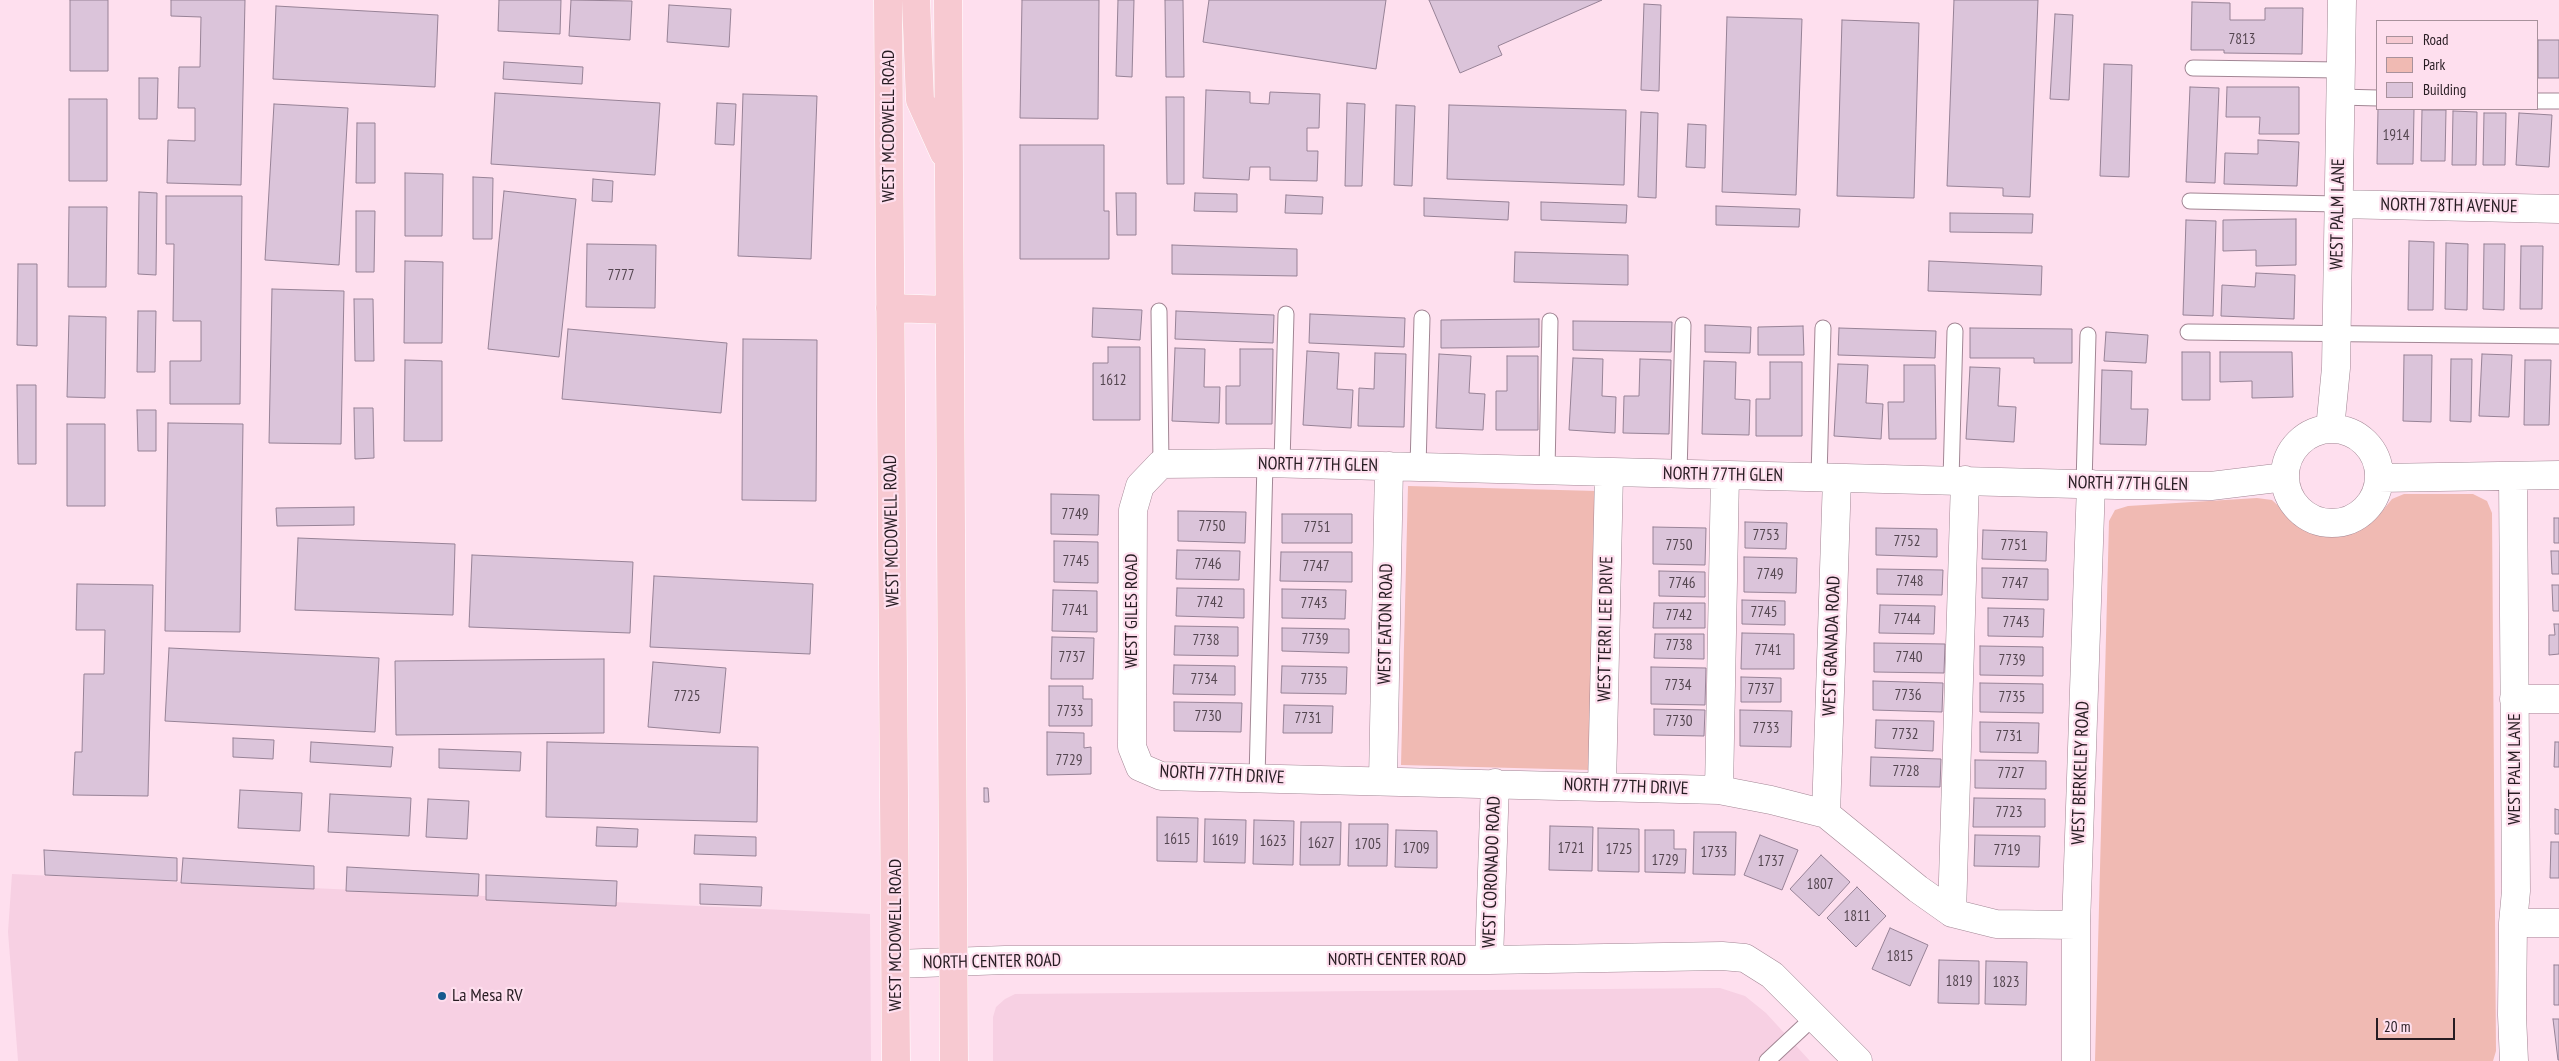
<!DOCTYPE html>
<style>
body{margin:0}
#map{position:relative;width:2559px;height:1061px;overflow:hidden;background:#fedfee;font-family:"PT Sans Narrow",sans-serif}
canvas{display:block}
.legend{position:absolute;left:2376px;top:20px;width:162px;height:90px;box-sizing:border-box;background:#fedfee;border:1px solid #a8919c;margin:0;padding:6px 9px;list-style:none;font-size:15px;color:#271c22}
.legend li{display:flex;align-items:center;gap:10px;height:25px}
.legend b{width:25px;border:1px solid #a8919c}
.scale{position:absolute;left:2376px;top:1018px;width:79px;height:22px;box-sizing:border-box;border:2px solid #271c22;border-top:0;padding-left:6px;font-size:15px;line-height:18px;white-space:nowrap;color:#271c22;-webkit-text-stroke:4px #fedfee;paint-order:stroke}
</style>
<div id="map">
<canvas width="2559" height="1061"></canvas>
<ul class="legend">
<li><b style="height:6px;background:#f7c9d1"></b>Road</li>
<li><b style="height:14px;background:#f0bab3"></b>Park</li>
<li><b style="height:14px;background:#dbc4da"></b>Building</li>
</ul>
<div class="scale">20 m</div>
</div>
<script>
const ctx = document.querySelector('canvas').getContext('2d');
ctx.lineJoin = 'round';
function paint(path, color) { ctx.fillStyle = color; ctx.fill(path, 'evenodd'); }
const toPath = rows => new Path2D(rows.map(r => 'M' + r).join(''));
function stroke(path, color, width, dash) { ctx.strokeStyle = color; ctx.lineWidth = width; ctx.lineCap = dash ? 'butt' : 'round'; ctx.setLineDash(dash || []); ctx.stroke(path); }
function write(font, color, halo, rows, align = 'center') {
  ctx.font = font + ' "PT Sans Narrow",sans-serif'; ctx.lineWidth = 4.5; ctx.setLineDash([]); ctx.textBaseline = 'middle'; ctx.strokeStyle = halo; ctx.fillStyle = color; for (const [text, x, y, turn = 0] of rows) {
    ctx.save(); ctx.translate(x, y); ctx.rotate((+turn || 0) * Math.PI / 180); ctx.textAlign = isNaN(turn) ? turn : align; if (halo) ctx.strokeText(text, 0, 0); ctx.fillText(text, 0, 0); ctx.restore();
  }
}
paint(toPath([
 [12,874,870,914,871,1061,18,1061,8,932],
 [1720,988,1745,996,1766,1013,1810,1061,993,1061,993,1017,996,1007,1005,999,1015,994]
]), '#f7d0e3');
paint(toPath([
 [1408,486,1597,491,1590,770,1401,765],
 [2404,494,2473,494,2487,501,2492,513,2496,1051,2493,1061,2095,1061,2109,521,2115,510,2128,506,2257,498,2272,500,2296,522,2314,530,2338,533,2360,527,2379,515,2392,499]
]), '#f0bab3');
const building = toPath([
 [70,0,108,0,108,71,70,71,70,0],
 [171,0,245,0,241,185,167,183,168,140,195,141,195,108,178,108,179,67,200,67,201,17,171,16,171,0],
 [499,0,561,0,560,34,498,31,499,0],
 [571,0,632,1,630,40,569,36,571,0],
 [1022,0,1099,0,1098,119,1020,118,1022,0],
 [1118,0,1134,0,1132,77,1116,76,1118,0],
 [1165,0,1183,0,1184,77,1166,77,1165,0],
 [1209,0,1386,0,1376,69,1203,42,1209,0],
 [1429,0,1602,0,1498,46,1502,55,1460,73,1429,0],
 [1954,0,2038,0,2030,197,2003,196,2003,188,1947,186,1954,0],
 [2192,2,2230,3,2230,20,2265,20,2265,8,2303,8,2302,54,2224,53,2224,50,2191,50,2192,2],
 [1644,4,1661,5,1659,91,1641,90,1644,4],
 [669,5,731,9,729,47,667,42,669,5],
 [276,6,438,15,435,87,273,79,276,6],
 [2055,14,2073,15,2069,100,2050,99,2055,14],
 [1727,17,1802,19,1796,195,1722,192,1727,17],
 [1842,20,1919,23,1914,198,1837,196,1842,20],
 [2538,40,2559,40,2559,78,2538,78,2538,40],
 [504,62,583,67,582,84,503,79,504,62],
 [2104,64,2132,65,2129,177,2100,176,2104,64],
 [139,78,158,78,157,119,139,119,139,78],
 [2190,87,2219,88,2215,183,2186,182,2190,87],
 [2227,87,2299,87,2299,134,2259,134,2260,117,2226,117,2227,87],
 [1206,90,1250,92,1250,103,1269,104,1270,92,1320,94,1319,128,1307,128,1307,151,1318,151,1317,181,1270,180,1270,167,1250,167,1249,180,1203,178,1206,90],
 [495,93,660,103,655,175,491,164,495,93],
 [743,94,817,96,811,259,738,256,743,94],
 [1166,97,1184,97,1184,184,1167,184,1166,97],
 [69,99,107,99,107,181,69,181,69,99],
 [717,103,736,104,734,145,715,144,717,103],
 [1347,103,1365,104,1362,186,1345,186,1347,103],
 [274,104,348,108,339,265,265,260,274,104],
 [1396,105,1415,106,1412,186,1394,185,1396,105],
 [1449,105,1626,110,1624,185,1447,179,1449,105],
 [2378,109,2414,109,2413,164,2377,164,2378,109],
 [2422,110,2446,110,2445,161,2421,161,2422,110],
 [2453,111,2477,112,2476,165,2452,165,2453,111],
 [1641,112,1658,113,1656,198,1638,197,1641,112],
 [2484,113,2506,113,2505,165,2483,165,2484,113],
 [2519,113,2552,115,2549,167,2516,165,2519,113],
 [357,123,375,123,375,183,356,183,357,123],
 [1688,124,1706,125,1705,168,1686,167,1688,124],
 [2258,140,2299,142,2297,186,2224,184,2225,153,2258,154,2258,140],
 [1020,145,1104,145,1104,211,1109,211,1109,259,1020,259,1020,145],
 [405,173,443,174,442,236,405,236,405,173],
 [473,177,493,178,492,239,473,239,473,177],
 [593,179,613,181,612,202,592,201,593,179],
 [504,191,576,199,559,357,488,349,504,191],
 [139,192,157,193,156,275,138,274,139,192],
 [1116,193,1136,193,1136,235,1117,235,1116,193],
 [1195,193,1237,194,1237,212,1194,211,1195,193],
 [1286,195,1323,197,1322,214,1285,213,1286,195],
 [166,196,242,196,240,404,170,404,170,361,201,361,201,321,173,321,174,244,166,244,166,196],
 [1424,198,1509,202,1508,220,1424,216,1424,198],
 [1541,202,1627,205,1626,223,1541,220,1541,202],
 [1716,206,1800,209,1799,227,1716,225,1716,206],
 [69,207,107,207,106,287,68,287,69,207],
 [356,211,375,211,374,272,356,272,356,211],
 [1950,213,2033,214,2032,233,1950,232,1950,213],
 [2296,219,2296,265,2256,266,2256,250,2223,251,2223,220,2296,219],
 [2186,220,2216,221,2213,316,2183,315,2186,220],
 [2409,241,2434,242,2433,310,2408,310,2409,241],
 [2446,243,2468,244,2467,310,2445,309,2446,243],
 [587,244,656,245,655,308,586,307,587,244],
 [2484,244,2505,244,2504,310,2483,309,2484,244],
 [1172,245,1297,249,1297,276,1172,274,1172,245],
 [2521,246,2543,246,2542,309,2520,309,2521,246],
 [1515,252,1628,255,1628,285,1514,282,1515,252],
 [405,261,443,262,442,343,404,343,405,261],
 [1929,261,2042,266,2041,295,1928,291,1929,261],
 [18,264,37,264,37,346,17,345,18,264],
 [2256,273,2295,275,2294,319,2221,316,2222,285,2255,287,2256,273],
 [272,289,344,291,341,444,269,443,272,289],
 [354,299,373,299,374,361,355,361,354,299],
 [1093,308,1142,310,1140,340,1092,337,1093,308],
 [138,311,156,311,155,372,137,372,138,311],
 [1176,311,1274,315,1273,343,1175,339,1176,311],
 [1310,314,1405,318,1404,347,1309,343,1310,314],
 [69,316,106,317,105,398,67,397,69,316],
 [1539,319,1539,347,1441,348,1441,320,1539,319],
 [1573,321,1672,322,1671,352,1573,350,1573,321],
 [1705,325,1751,327,1750,353,1705,352,1705,325],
 [1803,326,1804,355,1758,355,1758,327,1803,326],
 [1839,328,1936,331,1935,358,1838,355,1839,328],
 [1970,328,2072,329,2072,363,2034,363,2034,358,1970,358,1970,328],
 [568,329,727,343,721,413,562,399,568,329],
 [2106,332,2148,335,2146,363,2104,361,2106,332],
 [743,339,817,340,816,501,742,500,743,339],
 [1108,347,1140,347,1140,420,1093,420,1093,363,1108,363,1108,347],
 [1175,348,1205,349,1204,387,1220,387,1219,423,1172,421,1175,348],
 [1240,349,1273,349,1272,424,1226,424,1226,386,1240,386,1240,349],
 [1307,351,1339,353,1337,389,1353,390,1351,428,1303,425,1307,351],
 [2182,352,2210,352,2210,400,2182,400,2182,352],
 [2220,352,2292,352,2293,397,2252,398,2252,381,2220,382,2220,352],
 [1375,353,1406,354,1404,427,1358,426,1359,388,1374,389,1375,353],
 [1439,354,1471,356,1469,393,1485,394,1483,430,1436,428,1439,354],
 [2482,354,2512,355,2509,417,2479,416,2482,354],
 [2404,355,2432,355,2431,422,2403,421,2404,355],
 [1507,356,1538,356,1538,430,1496,430,1496,391,1507,391,1507,356],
 [1573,358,1603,359,1602,396,1616,397,1615,433,1569,430,1573,358],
 [1640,359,1671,360,1669,434,1623,433,1624,396,1639,396,1640,359],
 [2451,359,2472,359,2471,422,2450,421,2451,359],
 [405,360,442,361,442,441,404,441,405,360],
 [2525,360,2551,360,2549,425,2524,425,2525,360],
 [1704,361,1736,362,1735,399,1750,400,1749,435,1702,434,1704,361],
 [1770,362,1802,362,1802,436,1756,436,1756,399,1770,399,1770,362],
 [1838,364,1868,365,1866,403,1883,404,1881,439,1834,436,1838,364],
 [1904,365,1935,365,1936,439,1889,439,1888,402,1904,402,1904,365],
 [1970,367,2000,368,1998,406,2016,407,2014,442,1966,439,1970,367],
 [2102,370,2132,371,2131,409,2148,409,2146,445,2100,444,2102,370],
 [17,385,36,385,36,464,18,464,17,385],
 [354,408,373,408,374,458,355,459,354,408],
 [137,410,156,410,156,451,138,451,137,410],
 [168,423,243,424,240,632,165,631,168,423],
 [67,424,105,424,105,506,67,506,67,424],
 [1051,494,1099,495,1098,535,1051,534,1051,494],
 [354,507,354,525,277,526,276,508,354,507],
 [1178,511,1246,512,1245,543,1178,541,1178,511],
 [1282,514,1352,514,1352,543,1282,543,1282,514],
 [2554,518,2559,518,2559,543,2554,543,2554,518],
 [1745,522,1787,523,1786,549,1745,548,1745,522],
 [1653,527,1706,528,1705,565,1653,564,1653,527],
 [1876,528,1937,529,1937,557,1876,555,1876,528],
 [1983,530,2047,532,2046,561,1982,559,1983,530],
 [298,538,455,544,453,615,295,610,298,538],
 [1054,541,1098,542,1098,583,1054,582,1054,541],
 [1177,550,1240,551,1239,580,1176,579,1177,550],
 [2551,551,2559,551,2559,574,2552,574,2551,551],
 [1281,552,1352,552,1352,582,1280,581,1281,552],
 [472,555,633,562,630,633,469,627,472,555],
 [1744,557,1797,558,1796,593,1744,592,1744,557],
 [1982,568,2048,569,2048,600,1982,598,1982,568],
 [1877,569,1943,570,1942,595,1877,594,1877,569],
 [1659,571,1705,572,1705,597,1659,596,1659,571],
 [654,576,813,584,810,654,650,647,654,576],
 [77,584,153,585,148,796,73,795,75,752,82,752,84,674,104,674,105,630,76,630,77,584],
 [2552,585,2559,585,2559,611,2553,611,2552,585],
 [1177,588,1244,589,1244,618,1176,616,1177,588],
 [1282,589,1346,590,1345,619,1282,618,1282,589],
 [1053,590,1097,591,1097,632,1052,631,1053,590],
 [1742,600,1785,601,1785,625,1742,624,1742,600],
 [1654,603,1705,603,1705,628,1653,628,1654,603],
 [1880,605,1935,606,1934,634,1879,633,1880,605],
 [1988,608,2044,609,2043,637,1988,636,1988,608],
 [2554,624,2559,624,2559,654,2549,655,2549,635,2555,635,2554,624],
 [1175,626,1238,627,1238,656,1174,655,1175,626],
 [1282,628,1349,629,1349,653,1282,651,1282,628],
 [1742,633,1794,634,1794,669,1741,669,1742,633],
 [1655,634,1704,634,1704,659,1654,658,1655,634],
 [1052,637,1094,638,1093,679,1051,679,1052,637],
 [1874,643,1945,644,1944,673,1874,672,1874,643],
 [1980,646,2043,647,2043,676,1980,675,1980,646],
 [169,648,379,658,375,732,165,721,169,648],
 [604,659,604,733,396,735,395,661,604,659],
 [653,662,726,668,720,733,648,727,653,662],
 [1174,665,1235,666,1235,695,1173,694,1174,665],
 [1282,666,1347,667,1346,694,1281,693,1282,666],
 [1651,667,1706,668,1705,705,1651,704,1651,667],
 [1741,677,1781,678,1781,702,1741,702,1741,677],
 [1873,681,1943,683,1942,712,1873,710,1873,681],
 [1980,683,2043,684,2043,713,1980,712,1980,683],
 [1049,686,1083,686,1083,699,1092,699,1092,726,1049,726,1049,686],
 [1174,702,1242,703,1241,732,1174,731,1174,702],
 [1284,705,1333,706,1332,733,1283,733,1284,705],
 [1654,709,1705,710,1704,736,1654,735,1654,709],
 [1740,710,1792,711,1791,747,1740,746,1740,710],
 [1876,720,1934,721,1933,751,1875,748,1876,720],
 [1980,722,2039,723,2038,753,1980,752,1980,722],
 [1047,732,1084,733,1084,748,1091,747,1091,774,1047,775,1047,732],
 [233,738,274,740,273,759,233,757,233,738],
 [311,742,393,747,391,767,310,762,311,742],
 [547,742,758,747,757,822,546,817,547,742],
 [2555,742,2559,742,2559,767,2554,767,2555,742],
 [439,749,521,752,520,771,439,768,439,749],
 [1871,757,1941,759,1940,787,1870,786,1871,757],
 [1975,760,2046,761,2046,789,1975,788,1975,760],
 [984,788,988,788,989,802,984,802,984,788],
 [240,790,302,793,300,831,238,828,240,790],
 [330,794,411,798,409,836,328,832,330,794],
 [1974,798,2045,799,2045,827,1973,827,1974,798],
 [428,799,469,801,467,839,426,837,428,799],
 [2555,809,2559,810,2559,834,2555,834,2555,809],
 [1157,817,1198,818,1197,862,1157,861,1157,817],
 [1205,819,1246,820,1245,863,1204,862,1205,819],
 [1254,820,1294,821,1293,865,1253,864,1254,820],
 [1301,822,1341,822,1340,865,1300,865,1301,822],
 [1349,824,1388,824,1387,866,1348,866,1349,824],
 [1550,826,1593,827,1592,871,1549,870,1550,826],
 [597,827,638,829,637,847,596,846,597,827],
 [1598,828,1639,829,1639,872,1598,871,1598,828],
 [1396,830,1437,831,1437,868,1395,867,1396,830],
 [1645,830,1674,830,1674,849,1686,849,1685,873,1645,872,1645,830],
 [1694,832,1736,832,1735,875,1693,874,1694,832],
 [695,835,756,837,756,856,694,854,695,835],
 [1760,835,1798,850,1782,890,1744,875,1760,835],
 [1975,835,2040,836,2039,867,1974,866,1975,835],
 [2551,842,2559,842,2559,878,2550,878,2551,842],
 [44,850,177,858,177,881,45,875,44,850],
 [1821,855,1850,882,1819,916,1790,889,1821,855],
 [183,858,314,866,314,889,181,883,183,858],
 [347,867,479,874,478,896,346,891,347,867],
 [486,875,617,881,616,906,486,900,486,875],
 [700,884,762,887,761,906,700,904,700,884],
 [1857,887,1886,916,1856,947,1827,918,1857,887],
 [1890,928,1928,945,1910,986,1872,969,1890,928],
 [1939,960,1979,961,1979,1004,1938,1003,1939,960],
 [1986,961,2027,962,2026,1005,1985,1004,1986,961],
 [2554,965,2559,965,2559,1005,2554,1005,2554,965],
 [2553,1019,2559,1019,2559,1060,2558,1060,2553,1019]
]);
paint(building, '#dbc4da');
stroke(building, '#978296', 1);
const lane = toPath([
 [2193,68,2340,70],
 [2339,97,2378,98],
 [2538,101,2559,101],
 [2190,201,2338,204],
 [1159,311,1161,464],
 [2188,332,2559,336],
 [1282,463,1286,314],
 [1418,467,1422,318],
 [1547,470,1550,321],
 [1679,473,1683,325],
 [1819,477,1823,328],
 [1951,480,1955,331],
 [2084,484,2088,335],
 [1257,778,1265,463],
 [1767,1061,1814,1017]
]);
const street = toPath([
 [2338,204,2559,209],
 '2285 476a47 47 0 1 1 94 0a47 47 0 1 1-94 0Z',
 [2330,429,2336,368,2342,0],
 [2513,476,2516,891,2513,923,2512,1015,2514,1061],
 [2379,478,2559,475],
 [2514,699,2559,699],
 [1383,781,1389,466],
 [1602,786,1609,473],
 [1719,790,1725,475],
 [1826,814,1837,478],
 [1952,913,1965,480],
 [2513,923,2559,923],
 [2076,925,1996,924,1952,913,1918,889,1826,814,1771,800,1719,790,1161,776,1140,767,1132,747,1133,510,1140,486,1161,464,1265,463,2116,485,2211,486,2285,477],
 [1489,960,1495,783],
 [896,964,1005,960,1489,960,1722,956,1745,958,1772,975,1858,1061],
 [2076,1061,2076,925,2091,484]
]);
const primary = toPath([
 [888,0,896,1061],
 [916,0,920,100,944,153],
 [948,0,954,1061],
 [890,308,948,310]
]);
stroke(lane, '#a28694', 17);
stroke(street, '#a28694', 29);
stroke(primary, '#fff', 29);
stroke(lane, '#fff', 15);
stroke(street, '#fff', 28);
stroke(primary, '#f7c9d1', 28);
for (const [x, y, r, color] of [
 [442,996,5,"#17598e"]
]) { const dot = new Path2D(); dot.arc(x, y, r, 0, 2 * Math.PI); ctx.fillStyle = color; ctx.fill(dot); stroke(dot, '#fedfee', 2); }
write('15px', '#544650', null, [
 ["7813",2242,40],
 ["1914",2396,136],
 ["7777",621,276],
 ["1612",1113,381],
 ["7749",1075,515],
 ["7750",1212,527],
 ["7751",1317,528],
 ["7753",1766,536],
 ["7752",1907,542],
 ["7750",1679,546],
 ["7751",2014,546],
 ["7745",1076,562],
 ["7746",1208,565],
 ["7747",1316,567],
 ["7749",1770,575],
 ["7748",1910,582],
 ["7746",1682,584],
 ["7747",2015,584],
 ["7742",1210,603],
 ["7743",1314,604],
 ["7741",1075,611],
 ["7745",1764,613],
 ["7742",1679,616],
 ["7744",1907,620],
 ["7743",2016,623],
 ["7739",1315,640],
 ["7738",1206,641],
 ["7738",1679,646],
 ["7741",1768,651],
 ["7737",1072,658],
 ["7740",1909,658],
 ["7739",2012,661],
 ["7734",1204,680],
 ["7735",1314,680],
 ["7734",1678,686],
 ["7737",1761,690],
 ["7736",1908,696],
 ["7725",687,697],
 ["7735",2012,698],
 ["7733",1070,712],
 ["7730",1208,717],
 ["7731",1308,719],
 ["7730",1679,722],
 ["7733",1766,729],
 ["7732",1905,735],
 ["7731",2009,737],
 ["7729",1069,761],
 ["7728",1906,772],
 ["7727",2011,774],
 ["7723",2009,813],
 ["1615",1177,840],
 ["1619",1225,841],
 ["1623",1273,842],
 ["1627",1321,844],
 ["1705",1368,845],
 ["1709",1416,849],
 ["1721",1571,849],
 ["1725",1619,850],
 ["7719",2007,851],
 ["1733",1714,853],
 ["1729",1665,861],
 ["1737",1771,862],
 ["1807",1820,885],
 ["1811",1857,917],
 ["1815",1900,957],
 ["1819",1959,982],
 ["1823",2006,983]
]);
write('18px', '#271c22', '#fedfee', [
 ["WEST MCDOWELL ROAD",889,126,-90],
 ["NORTH 78TH AVENUE",2449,206,1],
 ["WEST PALM LANE",2338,214,-89],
 ["NORTH 77TH GLEN",1318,465,1],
 ["NORTH 77TH GLEN",1723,475,1],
 ["NORTH 77TH GLEN",2128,484,1],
 ["WEST MCDOWELL ROAD",892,531,-91],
 ["WEST GILES ROAD",1132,611,-90],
 ["WEST EATON ROAD",1386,624,-89],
 ["WEST TERRI LEE DRIVE",1606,629,-89],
 ["WEST GRANADA ROAD",1832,646,-88],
 ["WEST PALM LANE",2515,769,-90],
 ["WEST BERKELEY ROAD",2081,773,-88],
 ["NORTH 77TH DRIVE",1222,775,3],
 ["NORTH 77TH DRIVE",1626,787,2],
 ["WEST CORONADO ROAD",1492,872,-88],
 ["WEST MCDOWELL ROAD",896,935,-90],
 ["NORTH CENTER ROAD",1397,960],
 ["NORTH CENTER ROAD",992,962,-1]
]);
write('18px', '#271c22', '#fedfee', [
 ["La Mesa RV",452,996]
], 'left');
</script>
